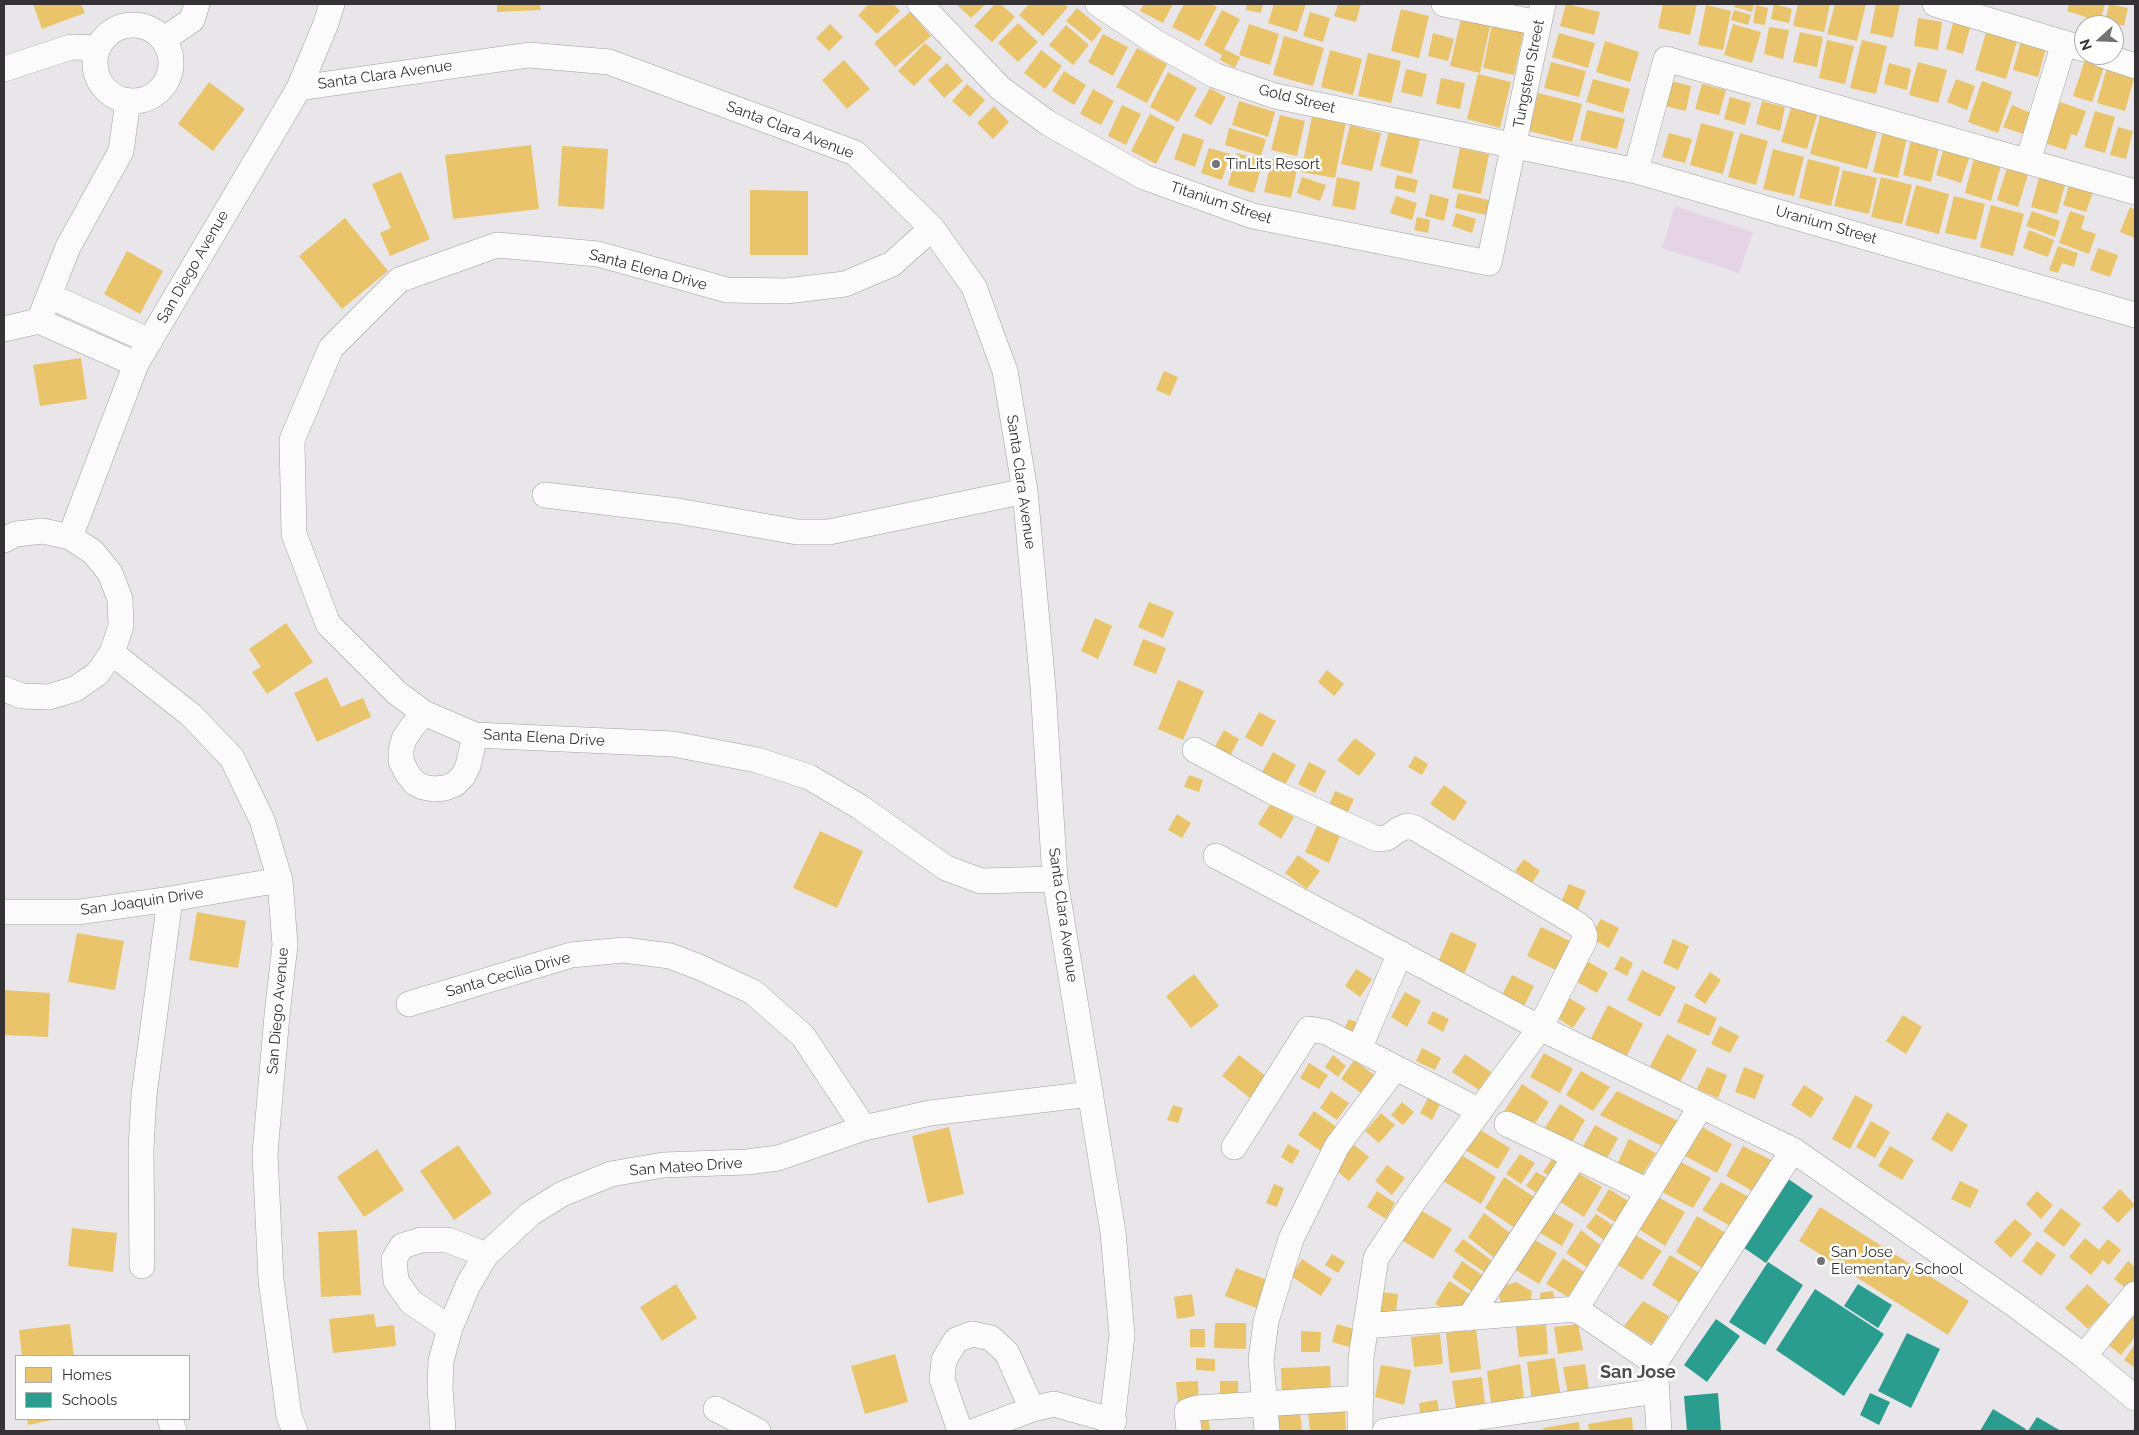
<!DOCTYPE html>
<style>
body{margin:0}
#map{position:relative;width:2139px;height:1435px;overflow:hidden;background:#e9e6ea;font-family:Raleway,sans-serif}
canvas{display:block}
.frame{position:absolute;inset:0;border:5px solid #343234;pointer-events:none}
.legend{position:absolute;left:15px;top:1355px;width:175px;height:65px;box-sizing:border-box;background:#fff;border:1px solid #aeadae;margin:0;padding:6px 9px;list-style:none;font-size:15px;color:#343234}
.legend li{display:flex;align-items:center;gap:10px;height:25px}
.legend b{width:25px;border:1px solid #aeadae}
.north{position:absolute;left:2074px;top:15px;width:50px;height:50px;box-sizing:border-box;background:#fff;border:1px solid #aeadae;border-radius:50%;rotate:250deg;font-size:14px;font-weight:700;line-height:20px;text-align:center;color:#343234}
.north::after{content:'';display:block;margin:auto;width:18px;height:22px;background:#737174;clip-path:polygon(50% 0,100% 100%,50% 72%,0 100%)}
</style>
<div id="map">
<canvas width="2139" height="1435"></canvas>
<div class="frame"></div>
<ul class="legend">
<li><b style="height:14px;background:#e9c46a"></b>Homes</li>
<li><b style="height:14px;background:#2a9d8f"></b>Schools</li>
</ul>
<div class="north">N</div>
</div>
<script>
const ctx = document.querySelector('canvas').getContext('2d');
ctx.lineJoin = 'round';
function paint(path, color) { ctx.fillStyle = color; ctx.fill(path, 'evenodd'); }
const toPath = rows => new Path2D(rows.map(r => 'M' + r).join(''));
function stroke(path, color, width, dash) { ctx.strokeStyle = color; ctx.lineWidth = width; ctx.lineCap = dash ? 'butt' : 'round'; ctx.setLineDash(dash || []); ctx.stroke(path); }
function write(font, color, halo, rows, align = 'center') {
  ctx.font = font + ' Raleway,sans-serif'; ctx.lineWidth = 5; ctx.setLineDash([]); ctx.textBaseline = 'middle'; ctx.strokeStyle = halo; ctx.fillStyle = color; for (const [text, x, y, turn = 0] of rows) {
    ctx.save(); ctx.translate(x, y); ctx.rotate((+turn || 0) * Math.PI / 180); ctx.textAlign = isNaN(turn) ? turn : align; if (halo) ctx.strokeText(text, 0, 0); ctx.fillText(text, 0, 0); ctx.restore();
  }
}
paint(toPath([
 [1675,206,1753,232,1739,273,1662,248]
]), '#e4d4e4');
paint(toPath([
 [33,4,81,4,85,13,42,29],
 [497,4,540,4,541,10,497,12],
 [869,4,893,4,900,11,877,34,858,15],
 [956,4,986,4,971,18],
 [995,4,1001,4,1015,17,992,42,974,26],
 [1029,4,1064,4,1068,7,1043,36,1019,15],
 [1144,4,1173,4,1163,23,1140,11],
 [1184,4,1211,4,1217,7,1199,41,1172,27],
 [1247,4,1263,4,1261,13,1246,10],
 [1274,4,1306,4,1297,32,1268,23],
 [1338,4,1361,4,1356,22,1334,16],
 [1566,4,1600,12,1594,35,1560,26],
 [1663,4,1697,4,1690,35,1658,28],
 [1735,4,1754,4,1752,12,1734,7],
 [1774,4,1792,9,1789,23,1771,19],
 [1798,4,1830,4,1824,32,1793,26],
 [1835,4,1866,4,1857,41,1827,34],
 [1876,4,1900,4,1893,38,1870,33],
 [2069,4,2105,4,2100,22,2067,11],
 [2109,4,2128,8,2124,26,2105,22],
 [1706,5,1731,11,1723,50,1698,45],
 [1756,5,1768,8,1765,25,1753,23],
 [1077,8,1102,29,1092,42,1066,21],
 [1401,9,1429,16,1419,58,1391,51],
 [1222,10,1240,19,1224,49,1240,57,1235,68,1220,60,1222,55,1204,45],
 [1734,10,1751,15,1748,25,1731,20],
 [910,12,931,36,895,67,874,43],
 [1310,12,1330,18,1323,42,1303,36],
 [1918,18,1942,22,1938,50,1914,46],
 [1461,19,1490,26,1480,73,1450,66],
 [1018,23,1038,42,1018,62,998,43],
 [1953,23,1970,28,1963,54,1946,49],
 [830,24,843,37,829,51,816,38],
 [1249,24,1279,34,1270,65,1239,55],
 [1492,24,1524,30,1514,75,1483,68],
 [1733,24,1761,32,1752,63,1724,55],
 [1066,25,1089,45,1073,65,1049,45],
 [1769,27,1789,30,1783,59,1764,54],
 [1987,29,2018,38,2006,79,1975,70],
 [1800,32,1823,37,1817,67,1793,62],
 [1433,33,1454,39,1448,61,1428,56],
 [1559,33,1595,43,1588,68,1552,57],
 [1103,34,1128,47,1113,76,1088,62],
 [1284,36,1324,48,1313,86,1273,75],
 [1827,40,1854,46,1845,84,1819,78],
 [1862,40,1887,46,1876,94,1850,88],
 [1605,41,1639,52,1630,82,1596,72],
 [2021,41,2046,48,2038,77,2013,70],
 [925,43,942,58,914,86,898,71],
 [1137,48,1167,64,1147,103,1116,87],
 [1041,50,1062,66,1045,89,1024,73],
 [1330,50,1362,59,1353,95,1321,87],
 [1368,53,1401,61,1391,103,1358,96],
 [2086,57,2105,64,2092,102,2073,96],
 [844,60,870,89,847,109,822,80],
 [1551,62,1586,71,1579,97,1544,88],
 [1918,62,1947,70,1938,103,1909,95],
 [947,63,963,81,944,98,928,80],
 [1889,63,1911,69,1907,90,1884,84],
 [2107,67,2135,75,2125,111,2097,103],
 [1406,69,1427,74,1422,97,1401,92],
 [1064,71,1086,85,1074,105,1052,91],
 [1168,72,1197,88,1178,122,1150,107],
 [1478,74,1511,82,1500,128,1467,119],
 [1441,78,1465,83,1460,109,1436,104],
 [1593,79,1630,89,1623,113,1586,102],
 [1956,79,1975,86,1967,110,1947,102],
 [1667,80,1691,86,1686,111,1661,105],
 [1982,81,2012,92,1998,133,1968,122],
 [209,82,245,109,213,151,178,124],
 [967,84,985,100,970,117,952,101],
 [1702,84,1726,90,1719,115,1695,109],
 [1210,88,1226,97,1211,125,1194,116],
 [1093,89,1114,101,1101,125,1080,114],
 [1538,93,1582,104,1572,142,1529,131],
 [1730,97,1751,103,1745,125,1724,119],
 [1239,101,1275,112,1268,137,1232,125],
 [1762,101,1785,107,1780,131,1756,124],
 [1793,101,1819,109,1807,149,1781,142],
 [2060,102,2086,111,2077,136,2071,134,2066,150,2045,143],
 [1122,105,1141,114,1126,145,1108,136],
 [2012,105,2031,113,2023,134,2003,127],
 [994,106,1009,122,993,139,977,123],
 [1587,110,1625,119,1617,149,1580,140],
 [2095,111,2115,117,2105,153,2084,147],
 [1150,114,1175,127,1156,164,1131,151],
 [1280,115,1305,121,1297,156,1271,150],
 [1312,116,1346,122,1335,178,1301,172],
 [1820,116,1877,131,1867,169,1810,154],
 [1701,123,1734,132,1723,174,1690,165],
 [1350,125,1381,133,1372,171,1341,164],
 [1884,127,1908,133,1898,178,1873,172],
 [2118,127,2133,131,2126,159,2110,155],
 [1229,128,1266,139,1261,156,1225,145],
 [1389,131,1420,139,1412,174,1380,166],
 [1913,131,1941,138,1931,182,1903,175],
 [1183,133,1204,140,1195,167,1174,159],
 [1669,133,1692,139,1685,163,1662,157],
 [1740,133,1768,141,1756,185,1728,177],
 [1945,144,1971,152,1961,183,1936,175],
 [531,145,539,209,453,219,445,155],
 [562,146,608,149,604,209,558,206],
 [1209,148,1230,154,1222,180,1201,173],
 [1460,148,1489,154,1481,194,1452,188],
 [1773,149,1804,157,1794,196,1763,189],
 [1237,153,1263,160,1254,193,1228,185],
 [1975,154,2002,162,1991,201,1965,193],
 [2010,158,2031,165,2018,207,1997,200],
 [1272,159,1298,165,1291,198,1264,192],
 [1808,159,1840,167,1831,206,1799,198],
 [2042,166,2068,174,2057,214,2031,207],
 [1843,170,1877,178,1869,214,1834,206],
 [401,172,430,239,390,256,380,233,391,228,372,184],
 [1397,175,1418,180,1415,193,1394,188],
 [2072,176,2096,184,2086,212,2063,205],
 [1302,177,1326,185,1320,201,1297,193],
 [1337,177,1360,182,1355,210,1332,206],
 [1881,177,1912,185,1902,224,1871,217],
 [1916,185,1949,194,1939,234,1905,225],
 [750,190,808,191,808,255,750,255],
 [1458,193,1489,200,1486,215,1455,208],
 [1430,194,1449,199,1444,221,1425,216],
 [1396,196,1417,203,1412,220,1390,213],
 [1954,196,1985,204,1976,240,1945,233],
 [1991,205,2024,214,2013,256,1980,247],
 [2130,207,2135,210,2135,238,2120,232],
 [2032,211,2060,221,2055,237,2026,226],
 [2070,211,2085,216,2081,229,2096,234,2089,254,2059,243],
 [1456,213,1476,219,1472,233,1452,226],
 [1417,217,1430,220,1428,233,1414,230],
 [345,218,388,271,342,309,299,256],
 [2029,230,2054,240,2048,257,2023,248],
 [2058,246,2078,253,2074,267,2062,263,2058,273,2049,270],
 [2098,248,2118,255,2110,277,2090,270],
 [127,251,163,271,140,314,104,294],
 [81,358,87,399,40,406,33,365],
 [1164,371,1178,377,1170,396,1156,390],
 [1149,602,1174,612,1163,638,1138,627],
 [1095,618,1112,626,1098,659,1081,651],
 [286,623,313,662,267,694,252,672,261,667,249,649],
 [1143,639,1166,648,1156,674,1133,665],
 [1327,670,1344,684,1334,696,1318,682],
 [327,677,341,707,363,698,371,717,317,742,294,693],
 [1178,680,1204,691,1183,740,1158,729],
 [1259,712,1276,721,1262,747,1245,737],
 [1224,730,1239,739,1229,758,1213,750],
 [1355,738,1376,754,1359,776,1337,760],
 [1273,752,1296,765,1284,787,1261,774],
 [1415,756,1428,764,1422,775,1408,767],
 [1309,762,1326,771,1315,793,1298,784],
 [1189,775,1203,780,1199,792,1184,787],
 [1444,785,1467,802,1454,821,1430,804],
 [1335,791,1354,799,1344,820,1326,812],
 [1271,803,1294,817,1281,839,1258,824],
 [1177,814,1191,823,1182,838,1168,830],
 [1317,826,1340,836,1329,863,1305,852],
 [820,831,863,851,837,908,793,888],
 [1298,855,1320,871,1307,889,1285,873],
 [1524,859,1540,871,1532,883,1515,871],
 [1569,884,1586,891,1577,912,1560,904],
 [197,912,246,921,238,968,189,960],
 [1601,919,1619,928,1609,948,1590,938],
 [1541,927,1572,942,1558,971,1527,956],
 [1451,932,1477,944,1461,981,1435,969],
 [77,933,124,941,115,990,68,982],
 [1673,939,1689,946,1678,970,1663,963],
 [1621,956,1633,963,1627,976,1614,969],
 [1583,959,1608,973,1597,993,1572,979],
 [1356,969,1372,979,1360,997,1345,986],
 [1642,970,1676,987,1660,1017,1627,1000],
 [1710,972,1721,980,1705,1004,1694,996],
 [1194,974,1219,1006,1191,1028,1166,996],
 [1512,975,1534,986,1523,1008,1501,997],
 [4,990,50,993,48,1037,4,1035],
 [1405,992,1421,1001,1407,1027,1391,1017],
 [1561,993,1586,1008,1573,1028,1549,1013],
 [1685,1003,1717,1018,1709,1036,1677,1022],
 [1608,1005,1643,1024,1624,1061,1589,1042],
 [1433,1011,1449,1019,1443,1032,1427,1023],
 [1903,1015,1922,1027,1906,1054,1886,1041],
 [1349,1019,1363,1025,1355,1042,1341,1035],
 [1720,1026,1739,1036,1730,1053,1711,1044],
 [1667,1034,1697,1050,1680,1082,1650,1066],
 [1422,1048,1441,1058,1435,1070,1416,1061],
 [1544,1053,1573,1069,1560,1093,1530,1077],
 [1465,1054,1491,1072,1479,1090,1452,1072],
 [1239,1055,1267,1077,1250,1098,1222,1076],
 [1333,1055,1346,1066,1338,1077,1325,1067],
 [1354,1060,1380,1079,1367,1097,1341,1079],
 [1309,1063,1328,1075,1319,1089,1300,1078],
 [1707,1067,1727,1075,1718,1098,1697,1089],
 [1744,1067,1764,1075,1755,1099,1735,1092],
 [1581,1071,1610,1087,1593,1111,1566,1095],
 [1522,1084,1549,1102,1528,1134,1501,1116],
 [1804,1085,1824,1098,1811,1118,1791,1105],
 [1331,1091,1349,1103,1337,1120,1320,1108],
 [1617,1091,1680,1122,1666,1148,1600,1115],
 [1855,1095,1873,1105,1850,1149,1832,1139],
 [1429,1096,1441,1102,1432,1120,1420,1113],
 [1402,1102,1414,1112,1403,1125,1391,1115],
 [1560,1104,1585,1120,1567,1151,1541,1134],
 [1173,1105,1183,1108,1178,1123,1167,1120],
 [1314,1111,1341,1130,1325,1154,1298,1135],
 [1947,1112,1968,1125,1952,1152,1931,1139],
 [1381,1113,1395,1125,1379,1143,1365,1131],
 [1871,1121,1890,1132,1875,1158,1856,1147],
 [1595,1125,1618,1138,1604,1164,1581,1150],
 [949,1127,964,1194,928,1203,912,1136],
 [1702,1127,1732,1144,1717,1173,1685,1156],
 [1477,1128,1510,1148,1498,1169,1463,1149],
 [1629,1139,1656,1153,1641,1177,1617,1164],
 [1288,1144,1300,1151,1292,1164,1281,1157],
 [1353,1144,1369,1157,1349,1181,1333,1168],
 [458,1145,492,1193,454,1220,420,1171],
 [1743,1146,1775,1162,1758,1194,1726,1176],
 [1890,1146,1914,1160,1902,1180,1878,1166],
 [377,1149,404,1190,364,1217,337,1177],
 [1460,1154,1496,1177,1481,1204,1443,1181],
 [1520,1154,1535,1163,1521,1184,1506,1174],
 [1554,1156,1566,1160,1555,1179,1543,1172],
 [1681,1162,1711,1178,1693,1208,1662,1192],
 [1387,1165,1405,1178,1392,1195,1375,1181],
 [1573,1170,1602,1187,1584,1217,1556,1199],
 [1536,1172,1551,1180,1541,1196,1526,1186],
 [1504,1177,1540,1201,1521,1232,1485,1208],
 [1960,1181,1979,1190,1970,1208,1951,1199],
 [1721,1182,1751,1198,1732,1227,1702,1210],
 [1274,1184,1284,1188,1277,1207,1266,1203],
 [1609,1189,1633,1204,1620,1225,1596,1210],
 [2120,1189,2135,1205,2118,1223,2102,1208],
 [1377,1191,1395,1203,1386,1219,1367,1207],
 [2037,1191,2053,1205,2041,1219,2026,1204],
 [1656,1196,1685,1212,1665,1246,1637,1228],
 [1820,1207,1969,1301,1948,1335,1799,1241],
 [1417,1208,1452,1229,1433,1259,1398,1238],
 [2061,1208,2081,1224,2064,1247,2043,1231],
 [1547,1209,1574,1224,1562,1246,1535,1230],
 [1484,1213,1514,1236,1497,1260,1468,1237],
 [1596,1214,1617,1228,1608,1243,1586,1227],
 [1697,1216,1726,1233,1704,1269,1676,1252],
 [2015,1219,2032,1234,2011,1258,1994,1242],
 [72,1228,117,1233,113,1272,68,1266],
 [357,1230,361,1295,321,1297,318,1232],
 [1581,1230,1604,1248,1589,1269,1566,1253],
 [1632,1233,1662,1251,1642,1280,1613,1262],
 [1530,1237,1557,1253,1539,1284,1511,1267],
 [2085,1238,2099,1250,2108,1239,2121,1250,2109,1265,2103,1260,2091,1275,2069,1257],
 [1463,1239,1495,1263,1487,1274,1454,1251],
 [2037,1241,2056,1255,2041,1276,2022,1261],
 [1332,1254,1345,1262,1338,1273,1325,1265],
 [1670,1255,1701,1274,1682,1304,1652,1285],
 [1563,1258,1586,1273,1570,1298,1546,1284],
 [1302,1259,1332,1279,1321,1296,1291,1276],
 [1462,1261,1485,1277,1474,1293,1452,1277],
 [2128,1261,2135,1267,2135,1285,2130,1292,2114,1279],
 [1236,1268,1270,1281,1259,1309,1225,1296],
 [1449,1281,1471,1295,1457,1317,1435,1304],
 [1516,1282,1532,1291,1530,1308,1502,1312,1498,1288],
 [676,1284,697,1318,662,1341,640,1307],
 [2087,1284,2110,1305,2088,1329,2065,1308],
 [1373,1291,1398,1294,1395,1320,1372,1318],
 [1553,1291,1556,1307,1540,1308,1540,1293],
 [1192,1294,1195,1316,1177,1319,1174,1297],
 [1643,1301,1669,1316,1652,1344,1624,1326],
 [2127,1309,2135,1315,2135,1337,2121,1355,2102,1340],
 [374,1314,376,1327,394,1325,396,1346,333,1353,329,1319],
 [1215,1323,1246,1323,1246,1349,1214,1348],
 [70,1324,74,1356,22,1356,19,1330],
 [1337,1324,1354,1329,1349,1347,1332,1342],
 [1578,1324,1583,1350,1558,1354,1554,1327],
 [1546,1325,1548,1354,1519,1357,1516,1327],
 [1190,1329,1205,1329,1205,1347,1190,1347],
 [1476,1329,1481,1369,1450,1373,1446,1333],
 [1301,1331,1321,1332,1320,1352,1301,1352],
 [1440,1334,1443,1364,1414,1367,1411,1337],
 [2135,1344,2135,1368,2124,1360],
 [895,1354,908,1402,865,1414,851,1366],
 [1196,1358,1215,1359,1215,1371,1196,1370],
 [1555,1358,1561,1398,1532,1402,1527,1362],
 [1520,1364,1525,1406,1492,1411,1487,1371],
 [1585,1364,1590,1396,1569,1400,1563,1367],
 [1381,1365,1411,1370,1404,1405,1375,1397],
 [1330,1366,1331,1396,1282,1398,1281,1368],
 [1482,1377,1486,1413,1457,1415,1452,1381],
 [1198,1381,1199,1405,1178,1406,1176,1382],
 [1220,1381,1238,1381,1238,1395,1220,1395],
 [1437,1400,1440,1417,1421,1420,1419,1403],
 [1345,1410,1346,1431,1310,1431,1308,1413],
 [1300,1412,1302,1431,1273,1431,1272,1414],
 [1208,1415,1210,1431,1178,1431],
 [1632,1417,1633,1431,1589,1431,1588,1424],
 [27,1419,52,1419,52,1420,28,1425],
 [1579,1422,1580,1431,1544,1431,1543,1428]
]), '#e9c46a');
paint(toPath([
 [1784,1176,1813,1196,1766,1263,1737,1243],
 [1768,1262,1803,1285,1765,1345,1729,1322],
 [1858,1284,1892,1305,1878,1328,1844,1306],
 [1815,1289,1884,1334,1844,1396,1776,1350],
 [1716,1319,1740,1336,1707,1382,1684,1365],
 [1907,1333,1940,1349,1911,1408,1878,1391],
 [1718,1393,1721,1431,1687,1431,1684,1396],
 [1870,1393,1890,1402,1879,1425,1860,1415],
 [1993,1409,2026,1429,2024,1431,1980,1431],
 [2037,1417,2061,1431,2028,1431]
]), '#2a9d8f');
const minor = toPath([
 [920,4,1000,88,1048,123,1144,177,1253,216,1489,263,1543,4],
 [1098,4,1157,43,1214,75,1275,96,1636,171,2135,315],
 [1444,4,1539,23],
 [1935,4,2084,49],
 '95 63a38 38 0 1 1 76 0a38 38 0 1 1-76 0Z',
 [164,39,192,20,197,4],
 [2102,55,2135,66],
 [4,69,71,47,98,48],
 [299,88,529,55,609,62,855,153,932,228,974,287,1005,371,1025,491,1043,687,1055,879,1113,1232,1122,1335,1111,1431],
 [2028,161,2064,43],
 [1636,171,1666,59,2135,192],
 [932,228,892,264,845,284,786,291,727,290,598,254,497,245,399,280,331,348,292,440,294,534,328,624,397,693,424,713,475,735,673,744,757,760,809,777,860,807,946,868,981,881,1055,879],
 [50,296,150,341],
 [39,321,68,247,121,151,128,101],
 [39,321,136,364],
 [4,329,39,321],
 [545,495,678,511,797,532,829,532,1025,491],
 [70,537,136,364,299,88,325,26,332,4],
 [4,540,16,534,43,531,70,537,93,552,110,573,120,599,121,626,112,653,97,674,75,689,49,697,22,696,4,689],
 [112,653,191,715,232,758,262,820,280,880,285,945,277,1015,265,1154,271,1280,289,1416,295,1431],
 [424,713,412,727,404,739,401,750,401,761,407,773,415,783,423,787,434,789,445,788,455,784,463,776,468,766,475,735],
 [1195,750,1273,792,1377,839,1387,838,1398,830,1407,826,1415,828,1577,924,1582,928,1585,936,1584,941,1540,1028,1415,1199,1376,1258,1361,1358,1360,1431],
 [1216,856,1540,1028,1793,1150,2015,1305,2084,1356,2135,1398],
 [4,912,79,912,170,899,280,880],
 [409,1004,571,955,624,950,670,956,699,967,753,992,803,1036,864,1128],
 [1359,1049,1400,953],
 [1507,1124,1648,1191],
 [1234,1147,1309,1029,1326,1032,1480,1111],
 [142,1266,141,1149,144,1095,170,899],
 [1576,1309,1701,1106],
 [1469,1318,1575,1157],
 [1365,1326,1576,1309,1655,1363],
 [450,1328,411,1302,396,1281,394,1259,402,1246,421,1240,448,1240,486,1255],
 [2084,1356,2135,1294],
 [716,1409,758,1431],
 [170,1419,174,1431],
 [443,1431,440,1388,441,1361,450,1328,468,1285,486,1255,530,1214,562,1194,611,1174,663,1165,747,1162,778,1158,864,1128,930,1113,1091,1094],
 [960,1431,942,1379,944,1360,956,1340,972,1334,991,1338,1007,1353,1032,1409],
 [975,1431,1032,1409,1054,1404,1114,1421],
 [1189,1431,1187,1411,1196,1408,1361,1398],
 [1267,1431,1261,1360,1266,1321,1291,1239,1337,1146,1395,1068],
 [1385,1431,1657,1391],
 [1659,1431,1655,1363,1793,1150]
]);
stroke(minor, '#a09ea0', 26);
stroke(minor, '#fcfbfc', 25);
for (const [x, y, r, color] of [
 [1216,164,5,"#737174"],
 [1821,1261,5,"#737174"]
]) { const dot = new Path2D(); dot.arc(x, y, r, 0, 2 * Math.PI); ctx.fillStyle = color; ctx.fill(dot); stroke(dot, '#fff', 2); }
write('15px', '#343234', '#fff', [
 ["Tungsten Street",1529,74,-79],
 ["Santa Clara Avenue",385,75,-8],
 ["Gold Street",1297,99,14],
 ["Santa Clara Avenue",790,130,21],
 ["Titanium Street",1221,203,18],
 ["Uranium Street",1826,225,16],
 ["San Diego Avenue",193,267,-60],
 ["Santa Elena Drive",648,270,15],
 ["Santa Clara Avenue",1021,482,82],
 ["Santa Elena Drive",544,738,3],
 ["San Joaquin Drive",142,902,-8],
 ["Santa Clara Avenue",1063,915,82],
 ["Santa Cecilia Drive",508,975,-16],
 ["San Diego Avenue",278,1011,-85],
 ["San Mateo Drive",686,1167,-4]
]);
write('15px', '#343234', '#fff', [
 ["TinLits Resort",1226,164],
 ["San Jose",1831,1252],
 ["Elementary School",1831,1269]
], 'left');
write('bold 18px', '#514c51', '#fff', [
 ["San Jose",1638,1373]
]);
</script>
